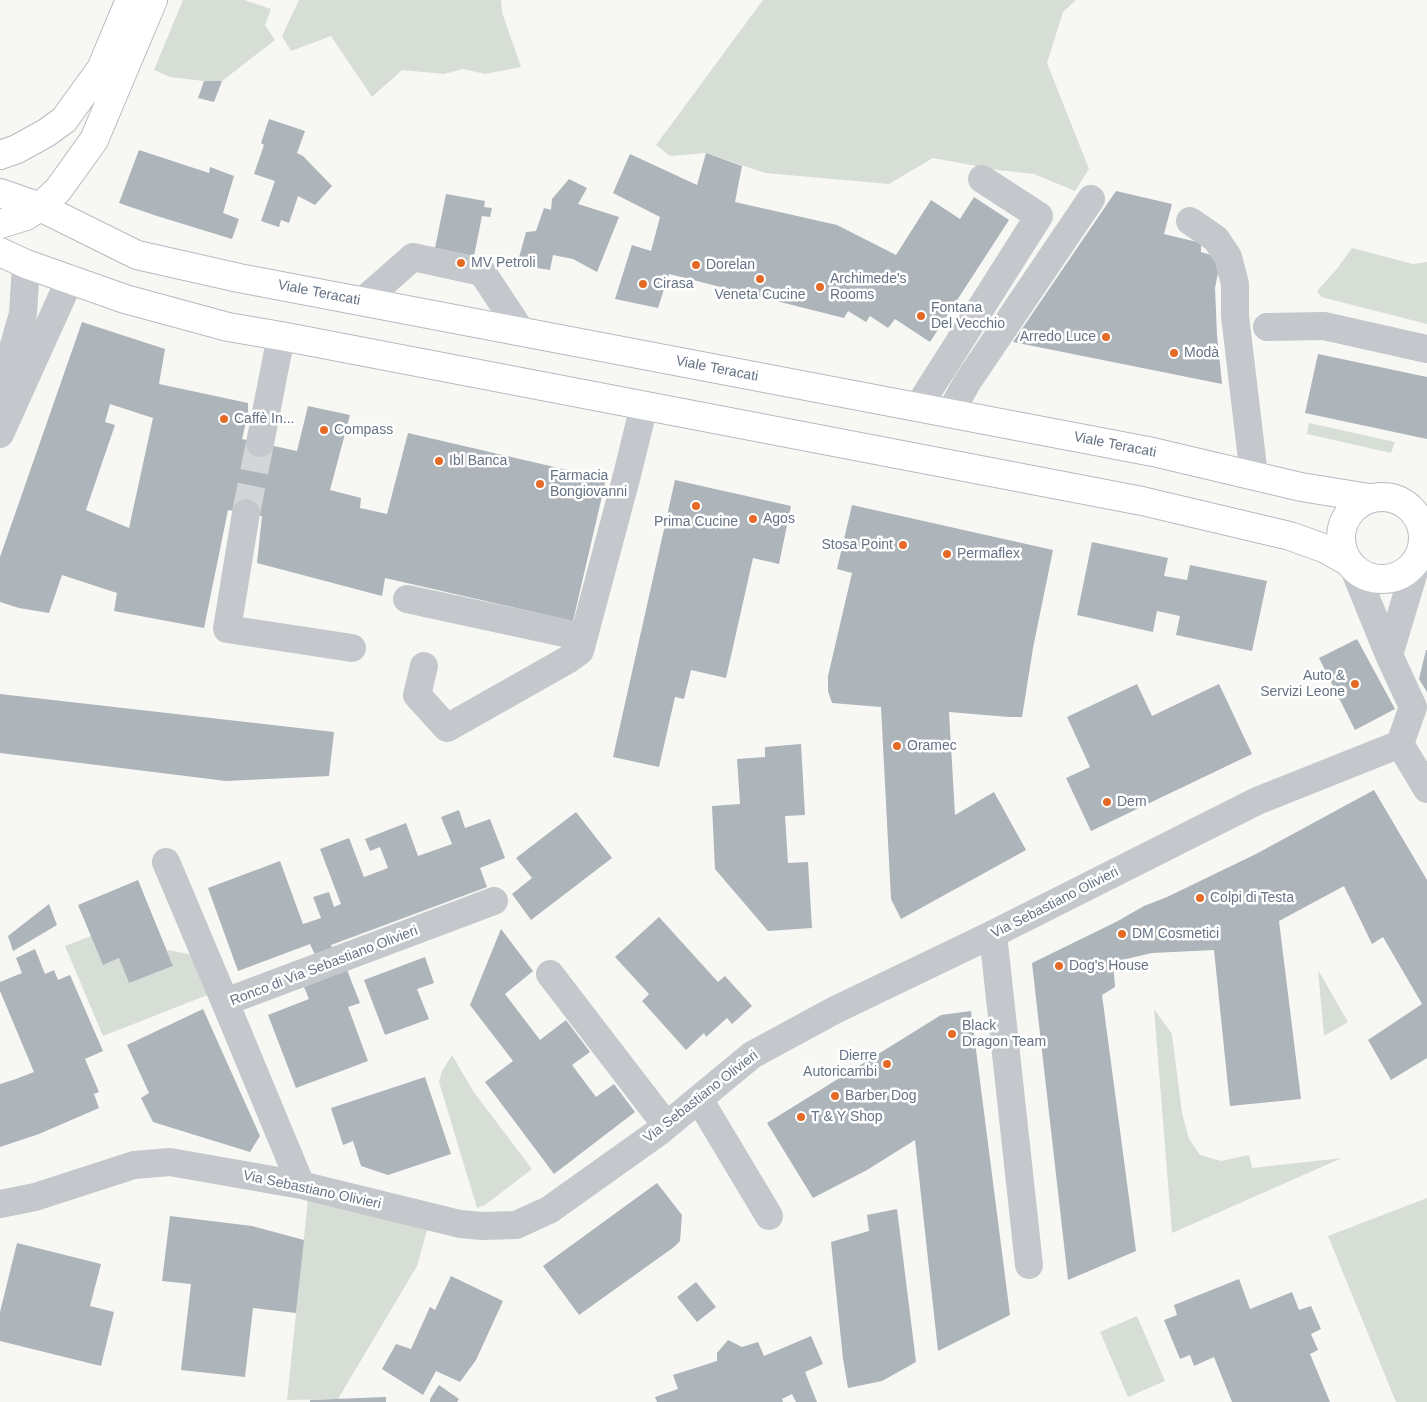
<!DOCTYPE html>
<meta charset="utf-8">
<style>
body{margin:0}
canvas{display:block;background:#f7f7f4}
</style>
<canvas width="1427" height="1402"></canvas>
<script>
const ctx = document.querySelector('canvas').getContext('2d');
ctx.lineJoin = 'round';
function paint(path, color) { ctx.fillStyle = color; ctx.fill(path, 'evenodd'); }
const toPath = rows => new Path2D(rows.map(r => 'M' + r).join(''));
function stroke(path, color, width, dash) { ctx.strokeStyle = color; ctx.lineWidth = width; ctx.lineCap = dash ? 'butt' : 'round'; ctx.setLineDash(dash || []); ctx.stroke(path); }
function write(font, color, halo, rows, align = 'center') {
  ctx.font = font + ' Arial,sans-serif'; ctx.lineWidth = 5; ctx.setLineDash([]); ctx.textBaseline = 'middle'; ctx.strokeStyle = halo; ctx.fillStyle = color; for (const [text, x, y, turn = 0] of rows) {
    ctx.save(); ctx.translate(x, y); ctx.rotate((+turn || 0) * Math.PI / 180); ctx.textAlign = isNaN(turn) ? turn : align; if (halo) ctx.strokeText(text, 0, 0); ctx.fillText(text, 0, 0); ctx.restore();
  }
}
paint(toPath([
 [183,0,244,0,271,9,265,25,275,40,222,81,204,81,170,77,154,70],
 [299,0,501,0,502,12,521,67,485,74,463,69,444,74,402,70,372,97,331,36,291,51,282,36],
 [763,0,1076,0,1063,12,1047,63,1089,169,1075,191,1034,174,998,170,933,158,889,184,765,173,706,153,670,156,656,145],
 [1352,248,1413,264,1427,262,1427,324,1321,297,1317,291,1336,270],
 [1309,423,1395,442,1391,453,1307,434],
 [91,936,103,965,119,958,129,983,173,966,167,950,194,955,210,994,103,1036,65,946],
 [1318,970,1348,1022,1324,1036],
 [1154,1009,1172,1034,1182,1113,1189,1139,1200,1155,1221,1161,1249,1155,1252,1168,1342,1158,1172,1233],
 [452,1055,473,1091,532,1169,485,1205,477,1208,439,1082,442,1071],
 [1427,1198,1427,1402,1396,1402,1328,1236],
 [308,1199,427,1230,417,1266,338,1399,287,1400],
 [1137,1316,1165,1381,1128,1397,1100,1332]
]), '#d7ded5');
paint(toPath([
 [204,81,222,81,214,102,198,98],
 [269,119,305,131,297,153,303,156,332,186,315,205,298,196,289,223,281,220,279,227,261,221,275,181,254,174,264,145,261,143],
 [139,150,209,173,210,167,234,176,223,213,239,219,232,239,157,216,119,203],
 [706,153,742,166,735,202,837,225,896,255,931,200,960,219,974,197,1009,220,930,342,895,319,888,328,870,316,866,322,848,311,844,318,669,274,658,308,615,299,632,245,651,251,660,217,613,193,630,154,697,185],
 [569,179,587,188,578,204,619,217,597,272,573,259,553,255,550,270,517,265,526,232,536,231,544,208,551,210,552,199],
 [1116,191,1172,204,1164,234,1201,243,1201,252,1221,258,1215,288,1217,335,1222,384,1013,342],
 [446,194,485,201,484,207,492,208,490,217,482,216,474,256,435,248],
 [82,322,165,349,159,384,248,403,248,414,242,439,297,451,308,406,350,415,330,490,361,498,360,508,387,514,408,433,606,479,573,621,385,578,382,596,257,563,262,516,228,510,204,628,114,611,117,593,62,575,49,613,19,608,0,602,0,557],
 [110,404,153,418,129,528,86,510,115,425,105,422],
 [1318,354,1427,377,1427,439,1305,413],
 [675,480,791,506,779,564,753,558,726,678,691,670,684,699,675,697,659,767,613,757],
 [852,505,1053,550,1033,648,1022,717,1009,717,949,712,955,815,994,792,1026,850,901,919,891,899,881,707,832,703,828,691,828,676,852,573,837,569],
 [1092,542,1168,558,1164,576,1187,580,1190,565,1267,581,1252,651,1176,635,1180,616,1157,611,1153,632,1077,615],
 [1357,639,1395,709,1355,730,1319,658],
 [1426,650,1427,650,1427,692,1419,679],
 [1137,684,1152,716,1219,684,1252,754,1091,831,1066,778,1090,767,1067,717],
 [0,694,334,732,329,776,226,781,0,753],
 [801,744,805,815,785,816,788,863,808,862,812,928,768,931,715,869,712,806,740,804,737,759,765,757,765,747],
 [1374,790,1427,880,1427,1058,1391,1080,1368,1040,1422,1004,1383,937,1372,944,1344,886,1279,921,1301,1099,1230,1106,1214,950,1152,953,1113,962,1115,987,1102,995,1136,1251,1068,1280,1032,963,1116,922,1144,906,1167,897,1256,854],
 [459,810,465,828,490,819,505,858,480,868,487,887,331,945,333,951,316,957,310,944,238,971,208,888,280,861,303,924,321,918,313,897,329,892,334,907,341,904,320,849,349,838,364,877,388,868,380,847,370,851,365,839,406,823,418,856,452,844,441,817],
 [576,812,612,858,531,920,512,894,532,878,516,858],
 [138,880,173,966,129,983,119,958,103,965,78,905],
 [49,904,57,925,13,951,8,936],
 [659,917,718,982,725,976,752,1006,732,1024,727,1018,706,1037,704,1033,686,1050,642,1001,649,994,615,957],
 [501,929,533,971,505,994,540,1040,566,1020,590,1052,572,1065,596,1097,614,1084,635,1112,554,1174,485,1082,513,1061,470,1005],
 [35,949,45,974,54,970,58,980,70,975,103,1051,85,1059,99,1092,94,1094,99,1108,39,1134,0,1147,0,1084,16,1079,34,1072,0,991,0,982,22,973,16,958],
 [425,957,434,983,417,989,429,1019,385,1035,364,980],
 [347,970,360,1003,348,1007,368,1061,296,1088,268,1015,309,999,304,987],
 [203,1009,260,1136,250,1152,153,1122,141,1098,149,1093,127,1045],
 [971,1011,1010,1315,938,1351,915,1140,867,1170,813,1198,767,1123,941,1015],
 [425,1077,451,1154,388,1175,361,1166,353,1141,343,1145,331,1108],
 [657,1183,682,1215,680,1241,674,1247,579,1315,543,1266],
 [897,1209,916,1362,882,1381,848,1388,843,1359,831,1242,869,1231,867,1215],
 [170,1216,252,1226,304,1240,296,1313,253,1308,245,1377,181,1370,191,1284,162,1281],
 [17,1243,101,1264,90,1306,114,1312,101,1366,0,1341,0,1312],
 [451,1276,503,1301,476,1360,460,1382,436,1371,423,1395,382,1369,396,1344,411,1349,430,1307,435,1310],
 [1239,1279,1250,1309,1292,1292,1299,1310,1311,1306,1321,1329,1311,1334,1318,1350,1310,1354,1330,1402,1232,1402,1214,1357,1194,1366,1190,1355,1180,1359,1164,1320,1177,1315,1174,1305],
 [696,1282,716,1307,697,1322,677,1297],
 [811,1336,823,1364,805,1372,817,1402,796,1402,792,1394,782,1399,783,1402,657,1402,655,1397,678,1389,673,1375,717,1361,717,1353,728,1340,742,1347,758,1342,764,1356],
 [439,1385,459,1399,457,1402,430,1402,430,1399],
 [386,1397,386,1402,310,1402,310,1400]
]), '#adb4ba');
stroke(toPath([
 [246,513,260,443]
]), '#d3d6d8', 28, [28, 14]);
const major = toPath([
 [0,155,17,149,46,133,64,120,101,69,130,0],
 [0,193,40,207,137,255,239,278,1153,452,1301,487,1369,498],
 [0,224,26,216,40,207,58,190,94,140,153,0],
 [0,252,26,264,125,299,228,327,281,336,1142,501,1290,536,1326,549,1347,561],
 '1341 538a41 41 0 1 1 82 0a41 41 0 1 1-82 0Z'
]);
stroke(major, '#b7babf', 30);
stroke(toPath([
 [1190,221,1216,239,1228,257,1235,284,1235,316,1254,476],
 [363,301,413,257,482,272,521,331],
 [1267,327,1324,326,1427,349],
 [0,393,23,314,26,264],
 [918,407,1039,216,982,179],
 [950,413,968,381,1091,199],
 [0,434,70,279],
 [260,443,281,336],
 [246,513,227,629,352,648],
 [1354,569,1389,655,1413,707,1400,744,1427,789],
 [407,599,583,637],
 [1389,655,1418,558],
 [424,666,417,695,447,728,569,659,580,651,627,475,644,406],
 [166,862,225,1002],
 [993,934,1029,1265],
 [550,974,666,1125],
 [699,1099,769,1216],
 [301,1185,225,1002,494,901],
 [0,1204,35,1197,134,1165,170,1162,301,1185,460,1224,482,1226,516,1225,549,1210,660,1131,752,1055,835,1010,993,934,1257,801,1400,744]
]), '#c4c7cb', 28);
stroke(major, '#fff', 28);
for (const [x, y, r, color] of [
 [461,263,5,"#e56a26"],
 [696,265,5,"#e56a26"],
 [760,279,5,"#e56a26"],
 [643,284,5,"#e56a26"],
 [820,287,5,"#e56a26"],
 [921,316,5,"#e56a26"],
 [1106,337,5,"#e56a26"],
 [1174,353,5,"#e56a26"],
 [224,419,5,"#e56a26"],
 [324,430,5,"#e56a26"],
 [439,461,5,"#e56a26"],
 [540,484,5,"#e56a26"],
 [696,506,5,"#e56a26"],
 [753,519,5,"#e56a26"],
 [903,545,5,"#e56a26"],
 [947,554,5,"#e56a26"],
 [1355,684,5,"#e56a26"],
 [897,746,5,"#e56a26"],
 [1107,802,5,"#e56a26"],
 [1200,898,5,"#e56a26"],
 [1122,934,5,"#e56a26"],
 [1059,966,5,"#e56a26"],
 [952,1034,5,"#e56a26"],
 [887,1064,5,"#e56a26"],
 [835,1096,5,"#e56a26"],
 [801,1117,5,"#e56a26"]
]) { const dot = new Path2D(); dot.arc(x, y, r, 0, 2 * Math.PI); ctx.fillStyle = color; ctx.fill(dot); stroke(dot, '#fff', 2); }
write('14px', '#667385', '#fff', [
 ["MV Petroli",471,263],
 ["Dorelan",706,265],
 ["Archimede's",830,279],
 ["Rooms",830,295],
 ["Cirasa",653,284],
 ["Veneta Cucine",760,295,"center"],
 ["Fontana",931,308],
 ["Del Vecchio",931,324],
 ["Arredo Luce",1096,337,"right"],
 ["Modà",1184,353],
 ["Caffè In...",234,419],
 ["Compass",334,430],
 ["Ibl Banca",449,461],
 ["Farmacia",550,476],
 ["Bongiovanni",550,492],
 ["Agos",763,519],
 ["Prima Cucine",696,522,"center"],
 ["Stosa Point",893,545,"right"],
 ["Permaflex",957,554],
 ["Auto &",1345,676,"right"],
 ["Servizi Leone",1345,692,"right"],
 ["Oramec",907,746],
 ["Dem",1117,802],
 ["Colpi di Testa",1210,898],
 ["DM Cosmetici",1132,934],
 ["Dog's House",1069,966],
 ["Black",962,1026],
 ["Dragon Team",962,1042],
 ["Dierre",877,1056,"right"],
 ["Autoricambi",877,1072,"right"],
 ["Barber Dog",845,1096],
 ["T & Y Shop",811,1117]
], 'left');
write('14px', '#667385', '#fff', [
 ["Viale Teracati",319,293,11],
 ["Viale Teracati",717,369,11],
 ["Viale Teracati",1115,445,11],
 ["Via Sebastiano Olivieri",1055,903,-27],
 ["Ronco di Via Sebastiano Olivieri",324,966,-21],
 ["Via Sebastiano Olivieri",701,1097,-38],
 ["Via Sebastiano Olivieri",312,1190,12]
]);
</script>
